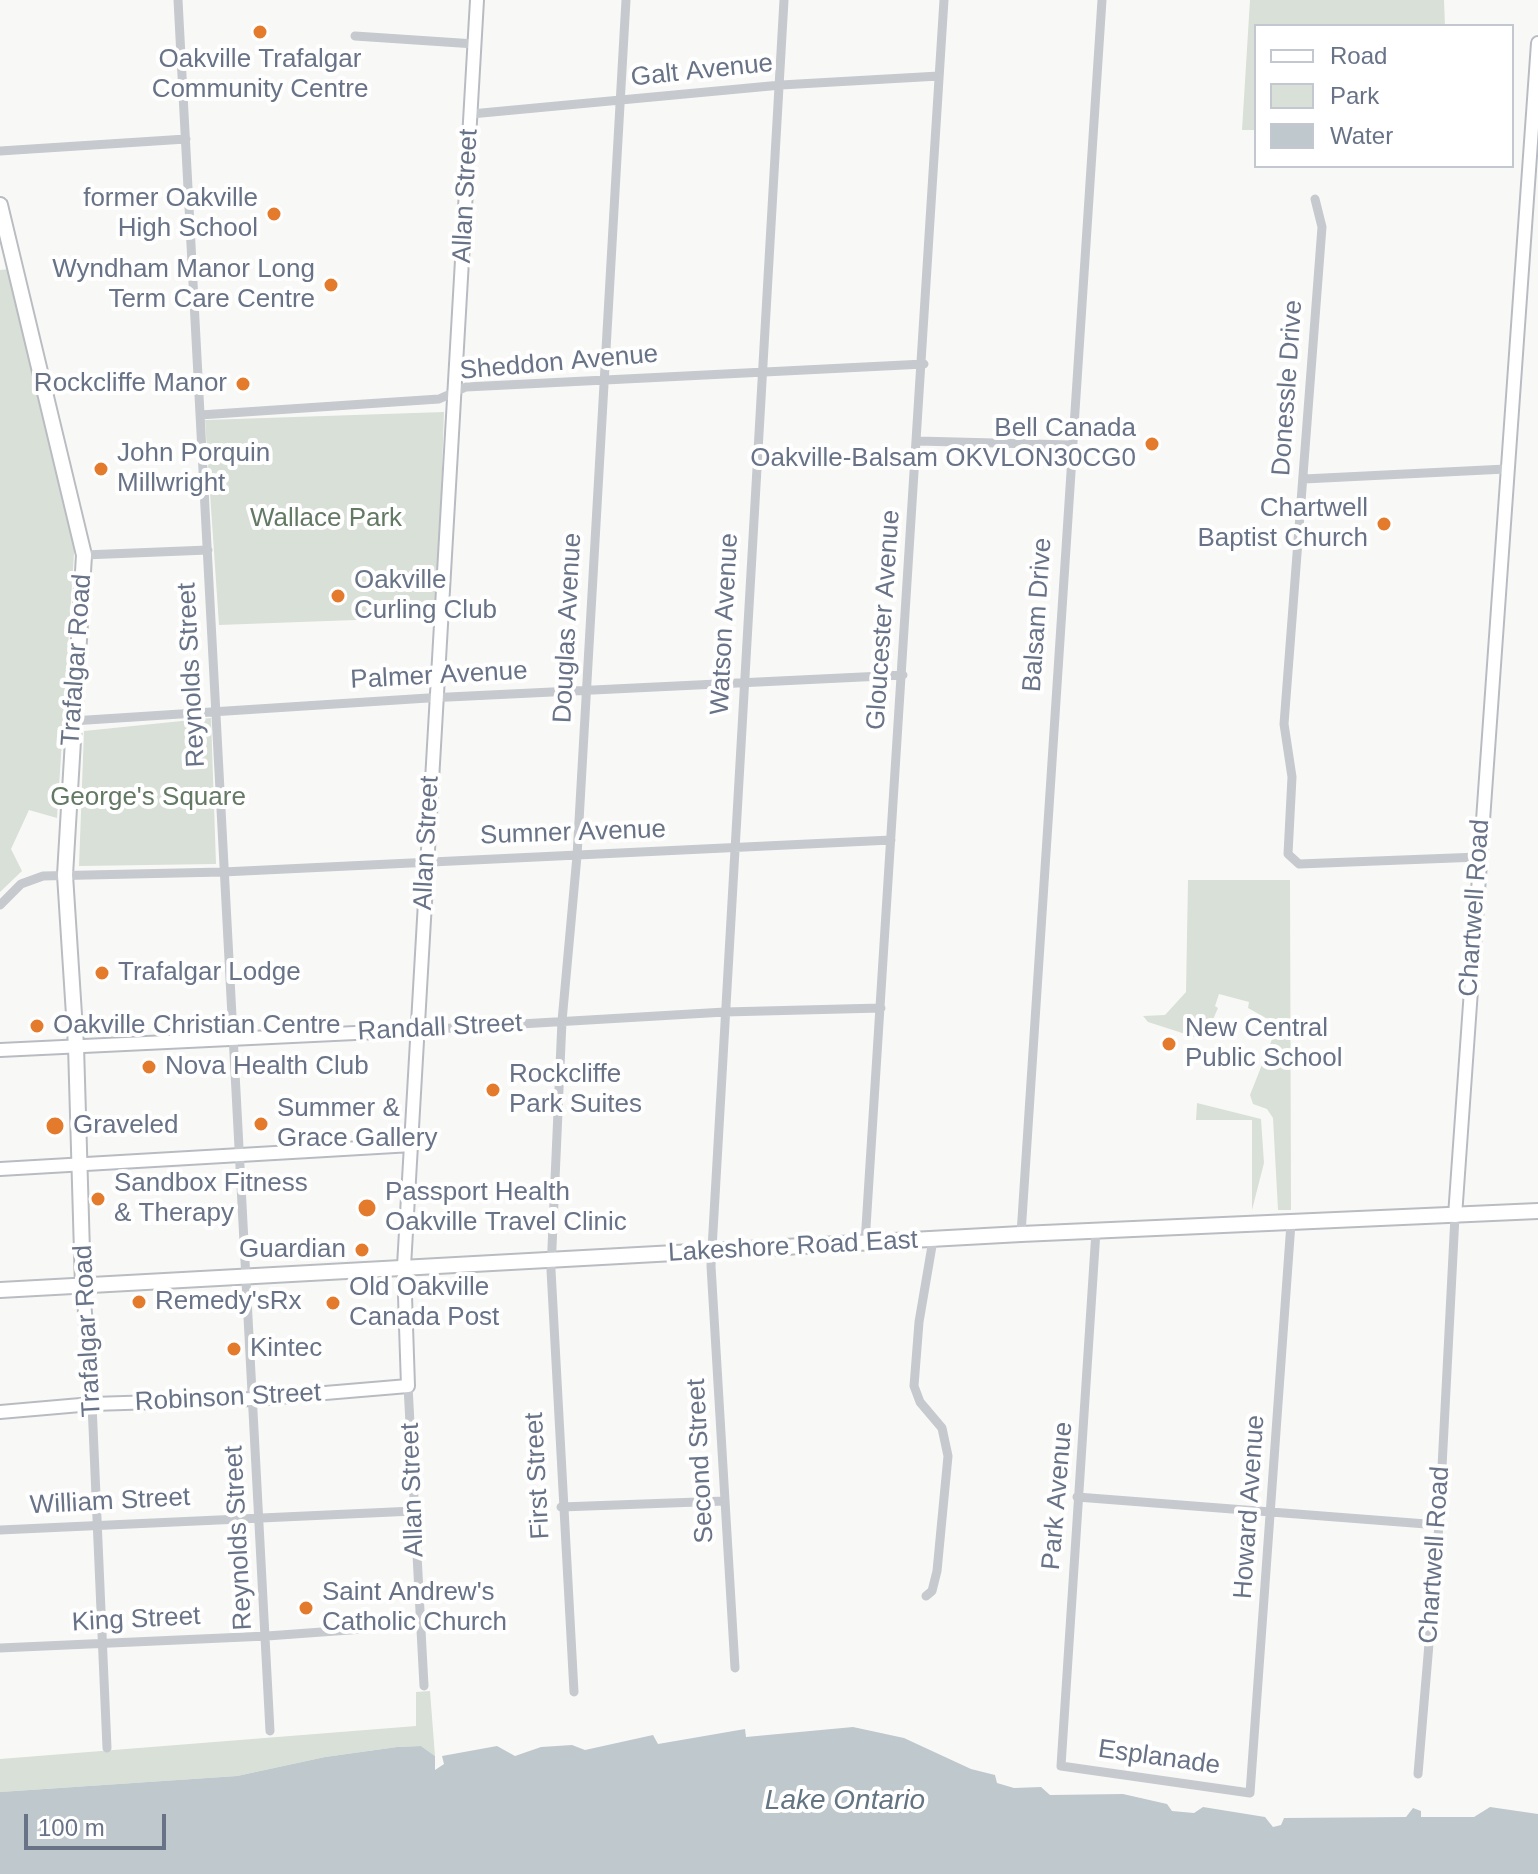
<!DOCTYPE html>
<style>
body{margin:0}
#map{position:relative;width:1538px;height:1874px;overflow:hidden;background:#f8f9f6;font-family:Arial,sans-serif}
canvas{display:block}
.legend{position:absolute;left:1254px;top:24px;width:260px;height:144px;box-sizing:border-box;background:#fff;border:2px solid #c3c7cf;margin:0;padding:10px 14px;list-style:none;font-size:24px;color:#687387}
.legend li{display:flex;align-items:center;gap:16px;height:40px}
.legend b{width:40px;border:2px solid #c3c7cf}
.scale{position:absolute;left:24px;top:1814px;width:142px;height:36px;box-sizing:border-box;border:4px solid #687387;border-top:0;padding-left:10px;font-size:24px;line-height:28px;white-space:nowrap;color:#687387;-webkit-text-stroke:6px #fff;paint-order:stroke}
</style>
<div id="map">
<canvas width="1538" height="1874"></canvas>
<ul class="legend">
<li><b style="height:10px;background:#fff"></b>Road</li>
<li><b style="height:22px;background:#d9e0d7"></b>Park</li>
<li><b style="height:22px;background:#bfc8cd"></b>Water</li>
</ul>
<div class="scale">100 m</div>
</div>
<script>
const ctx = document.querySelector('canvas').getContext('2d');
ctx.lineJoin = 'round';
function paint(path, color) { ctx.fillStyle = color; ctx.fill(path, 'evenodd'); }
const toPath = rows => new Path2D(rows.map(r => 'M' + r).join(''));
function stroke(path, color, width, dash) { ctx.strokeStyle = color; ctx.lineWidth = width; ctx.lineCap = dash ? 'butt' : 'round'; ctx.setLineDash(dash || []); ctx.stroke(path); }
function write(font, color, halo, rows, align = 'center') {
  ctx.font = font + ' Arial,sans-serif'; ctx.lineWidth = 8; ctx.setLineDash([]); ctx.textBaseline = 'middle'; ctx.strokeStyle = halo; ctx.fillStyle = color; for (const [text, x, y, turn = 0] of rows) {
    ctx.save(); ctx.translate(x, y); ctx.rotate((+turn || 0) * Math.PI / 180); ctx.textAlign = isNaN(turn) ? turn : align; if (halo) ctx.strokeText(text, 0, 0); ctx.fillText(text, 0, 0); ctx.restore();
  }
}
paint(toPath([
 [1250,0,1444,0,1445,26,1256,26,1256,130,1242,130],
 [10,269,75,538,57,818,29,810,11,849,22,871,0,892,0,270],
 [444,412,437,617,219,625,205,420],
 [211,718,216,864,79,866,84,731],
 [1188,880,1290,880,1291,1210,1278,1210,1273,1118,1267,1109,1253,1104,1250,1095,1276,1029,1273,1022,1248,1008,1249,1002,1219,994,1215,1006,1218,1008,1204,1040,1148,1022,1143,1016,1165,1015,1186,992],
 [1197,1103,1261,1119,1264,1163,1252,1210,1252,1120,1196,1120],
 [430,1691,435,1756,421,1746,397,1747,325,1757,237,1776,0,1792,0,1759,416,1726,416,1692]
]), '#d9e0d7');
paint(toPath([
 [853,1727,904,1738,971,1769,995,1775,997,1783,1014,1788,1041,1787,1050,1795,1123,1794,1167,1804,1172,1811,1194,1813,1203,1807,1265,1817,1273,1827,1281,1825,1284,1818,1406,1817,1413,1808,1421,1811,1421,1817,1474,1817,1490,1807,1538,1814,1538,1874,0,1874,0,1792,237,1776,325,1757,397,1747,421,1746,435,1756,435,1770,444,1764,442,1756,497,1746,515,1756,541,1747,572,1745,585,1750,653,1735,658,1744,745,1729,746,1737]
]), '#bfc8cd');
const secondary = toPath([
 [0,1050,418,1030],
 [0,1169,412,1145],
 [1455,1216,1538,43],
 [83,1287,92,1404],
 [0,1412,92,1404,254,1399,408,1386,404,1266,477,0]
]);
const primary = toPath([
 [0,205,84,555,65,875,76,1046,83,1287],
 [0,1290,1021,1234,1538,1211]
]);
stroke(secondary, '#b8bcc2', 16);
stroke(primary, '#b9bcc1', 18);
stroke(toPath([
 [178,0,270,1731],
 [355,36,475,44],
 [471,114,781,85,939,76],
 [0,151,186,139],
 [1315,199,1322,227,1284,724,1292,777,1288,854,1299,864,1479,857],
 [200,415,439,399,466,387,924,364],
 [918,441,1071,445],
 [1304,479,1506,469],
 [84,555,208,550],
 [72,721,428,698,903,675],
 [0,905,21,884,43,876,223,872,891,840],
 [418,1030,725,1012,881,1008],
 [1096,1231,1061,1766,1250,1793,1291,1223],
 [1021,1234,1102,0],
 [865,1243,944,0],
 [408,1386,424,1686],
 [92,1404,107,1748],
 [1077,1497,1439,1525],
 [561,1507,725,1501],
 [0,1530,414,1511],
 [926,1596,932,1591,937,1571,948,1456,942,1428,920,1402,914,1386,919,1322,933,1240],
 [0,1648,267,1636,418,1625],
 [735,1668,711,1266,784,0],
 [574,1692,551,1270,562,1021,577,856,626,0],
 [1418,1774,1439,1525,1455,1216]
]), '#c6c9cd', 9);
stroke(secondary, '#fff', 12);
stroke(primary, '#fff', 14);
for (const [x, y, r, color] of [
 [260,32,8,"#e37a2c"],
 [274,214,8,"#e37a2c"],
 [331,285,8,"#e37a2c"],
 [243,384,8,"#e37a2c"],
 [1152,444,8,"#e37a2c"],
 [101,469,8,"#e37a2c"],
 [1384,524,8,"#e37a2c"],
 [338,596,8,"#e37a2c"],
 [102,973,8,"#e37a2c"],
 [37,1026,8,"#e37a2c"],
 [1169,1044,8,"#e37a2c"],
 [149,1067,8,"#e37a2c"],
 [493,1090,8,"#e37a2c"],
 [261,1124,8,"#e37a2c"],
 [55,1126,10,"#e37a2c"],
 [98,1199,8,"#e37a2c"],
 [367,1208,10,"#e37a2c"],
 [362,1250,8,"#e37a2c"],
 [139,1302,8,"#e37a2c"],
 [333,1303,8,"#e37a2c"],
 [234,1349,8,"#e37a2c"],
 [306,1608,8,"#e37a2c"]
]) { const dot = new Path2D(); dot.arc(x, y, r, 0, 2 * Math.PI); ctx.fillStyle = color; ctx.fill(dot); stroke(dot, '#fff', 3); }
write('26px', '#687387', '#fff', [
 ["Oakville Trafalgar",260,60,"center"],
 ["Community Centre",260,90,"center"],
 ["former Oakville",258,199,"right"],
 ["High School",258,229,"right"],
 ["Wyndham Manor Long",315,270,"right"],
 ["Term Care Centre",315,300,"right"],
 ["Rockcliffe Manor",227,384,"right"],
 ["Bell Canada",1136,429,"right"],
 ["Oakville-Balsam OKVLON30CG0",1136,459,"right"],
 ["John Porquin",117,454],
 ["Millwright",117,484],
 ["Chartwell",1368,509,"right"],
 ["Baptist Church",1368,539,"right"],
 ["Oakville",354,581],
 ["Curling Club",354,611],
 ["Trafalgar Lodge",118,973],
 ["Oakville Christian Centre",53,1026],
 ["New Central",1185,1029],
 ["Public School",1185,1059],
 ["Nova Health Club",165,1067],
 ["Rockcliffe",509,1075],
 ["Park Suites",509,1105],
 ["Summer &",277,1109],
 ["Grace Gallery",277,1139],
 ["Graveled",73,1126],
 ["Sandbox Fitness",114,1184],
 ["& Therapy",114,1214],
 ["Passport Health",385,1193],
 ["Oakville Travel Clinic",385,1223],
 ["Guardian",346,1250,"right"],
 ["Old Oakville",349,1288],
 ["Canada Post",349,1318],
 ["Remedy'sRx",155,1302],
 ["Kintec",250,1349],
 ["Saint Andrew's",322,1593],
 ["Catholic Church",322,1623]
], 'left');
write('26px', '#687387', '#fff', [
 ["Galt Avenue",702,71,-6],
 ["Allan Street",466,196,-87],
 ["Sheddon Avenue",559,363,-5],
 ["Donessle Drive",1288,388,-86],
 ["Balsam Drive",1038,615,-86],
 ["Gloucester Avenue",884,620,-86],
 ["Watson Avenue",725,624,-87],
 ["Douglas Avenue",568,628,-87],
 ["Trafalgar Road",77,660,-86],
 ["Reynolds Street",192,675,-93],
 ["Palmer Avenue",439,676,-3],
 ["Sumner Avenue",573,833,-2],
 ["Allan Street",427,843,-87],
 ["Chartwell Road",1475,908,-86],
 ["Randall Street",440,1028,-3],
 ["Lakeshore Road East",793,1247,-3],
 ["Trafalgar Road",88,1331,-93],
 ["Robinson Street",228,1398,-3],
 ["Second Street",701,1461,-93],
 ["First Street",538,1476,-93],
 ["Allan Street",413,1490,-92],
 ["Park Avenue",1058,1496,-85],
 ["William Street",110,1502,-3],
 ["Howard Avenue",1250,1507,-86],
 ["Reynolds Street",239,1538,-93],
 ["Chartwell Road",1435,1555,-86],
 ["King Street",136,1620,-3],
 ["Esplanade",1159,1758,8]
]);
write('26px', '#637963', '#fff', [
 ["Wallace Park",326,519],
 ["George's Square",148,798]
]);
write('italic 28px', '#637482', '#fff', [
 ["Lake Ontario",845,1801]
]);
</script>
